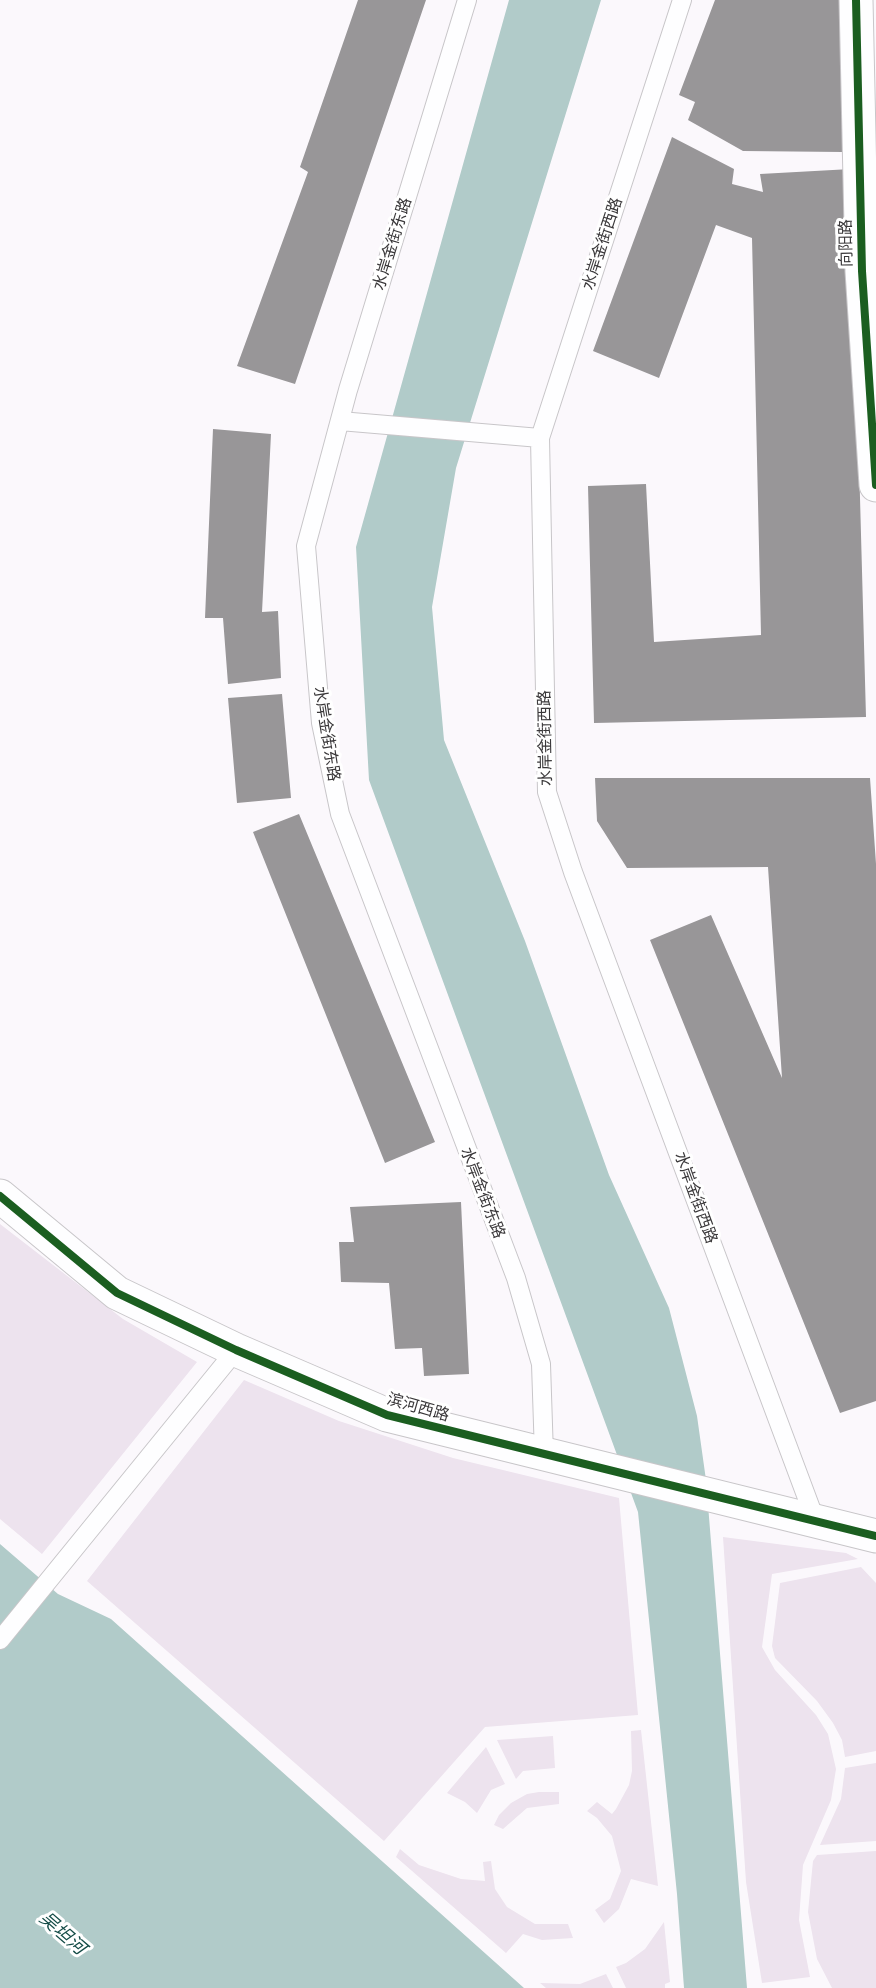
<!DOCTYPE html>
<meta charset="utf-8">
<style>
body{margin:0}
canvas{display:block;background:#fbf8fc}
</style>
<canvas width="876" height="1988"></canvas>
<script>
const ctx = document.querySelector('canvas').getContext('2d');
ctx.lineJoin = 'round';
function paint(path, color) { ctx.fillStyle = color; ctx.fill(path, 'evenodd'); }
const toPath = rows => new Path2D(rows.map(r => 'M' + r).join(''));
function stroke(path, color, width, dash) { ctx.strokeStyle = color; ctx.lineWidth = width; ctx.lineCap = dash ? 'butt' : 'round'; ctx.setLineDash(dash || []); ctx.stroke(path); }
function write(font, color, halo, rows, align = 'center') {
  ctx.font = font + ' Signika,"Noto Sans SC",sans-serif'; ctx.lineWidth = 6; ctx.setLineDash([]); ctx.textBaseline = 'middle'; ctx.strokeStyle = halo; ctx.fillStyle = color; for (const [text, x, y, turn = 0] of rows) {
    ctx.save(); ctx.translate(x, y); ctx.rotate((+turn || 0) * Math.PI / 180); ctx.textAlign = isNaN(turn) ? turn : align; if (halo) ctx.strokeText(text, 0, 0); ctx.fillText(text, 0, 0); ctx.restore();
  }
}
paint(toPath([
 [0,1224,123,1319,197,1362,42,1554,0,1519],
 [244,1380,339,1421,453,1458,619,1498,638,1715,485,1727,384,1841,87,1581],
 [723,1537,846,1553,858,1559,772,1574,762,1647,775,1670,816,1715,828,1734,836,1769,831,1800,803,1865,799,1920,810,1977,762,1983,746,1882],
 [861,1567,876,1583,876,1751,845,1757,842,1740,833,1723,817,1701,775,1658,772,1646,780,1583],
 [641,1730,658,1886,631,1879,619,1909,604,1923,595,1910,610,1899,621,1871,612,1836,597,1818,587,1811,597,1802,612,1814,616,1809,629,1785,632,1771,631,1731],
 [553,1736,555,1768,523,1771,516,1779,497,1740],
 [486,1747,505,1784,491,1790,477,1813,465,1802,447,1793],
 [876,1763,876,1841,820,1845,841,1799,845,1768],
 [539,1792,559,1792,559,1804,527,1808,503,1829,494,1825,499,1815,511,1803,527,1794],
 [400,1849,419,1865,461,1879,485,1881,483,1862,491,1861,495,1889,507,1907,535,1924,568,1924,573,1938,542,1940,523,1934,506,1953,396,1857],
 [876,1851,876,1988,832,1988,817,1959,808,1912,813,1861,817,1855],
 [664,1922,670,1982,665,1984,665,1988,626,1988,616,1967,626,1963,645,1949],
 [606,1974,613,1988,546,1988,540,1983,580,1984]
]), '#ede3ee');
paint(toPath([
 [509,0,601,0,456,468,432,607,444,740,525,941,609,1175,669,1308,697,1416,706,1480,747,1988,684,1988,677,1894,638,1512,369,780,356,547],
 [0,1544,58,1594,111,1619,524,1988,0,1988]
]), '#b1cbc9');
paint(toPath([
 [358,0,426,0,295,384,237,366,308,172,300,167],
 [715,0,841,0,843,152,743,151,688,120,695,102,679,95],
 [672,137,734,169,732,184,763,192,760,174,851,169,866,717,594,723,588,486,646,484,654,642,761,635,752,238,716,225,659,378,593,351],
 [213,429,271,434,262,612,278,611,281,678,228,684,223,618,205,618],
 [282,694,291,798,237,803,228,698],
 [595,778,870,778,876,864,876,1401,840,1413,650,940,711,915,782,1078,768,867,627,868,597,821],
 [299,814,435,1142,385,1163,253,832],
 [461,1202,469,1374,424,1376,422,1348,395,1349,389,1283,341,1282,339,1242,354,1242,350,1207]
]), '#989698');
const service = toPath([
 [467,0,348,390,306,546,321,723,340,814,516,1278,541,1364,544,1455],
 [682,0,540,438,547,792,573,872,816,1522],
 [340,421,540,438],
 [0,1640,236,1350]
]);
const tertiary = toPath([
 [856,0,862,271,876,485],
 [0,1196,117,1293,236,1350,387,1415,876,1536]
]);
stroke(service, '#c8c6c9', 20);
stroke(tertiary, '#c8c6c9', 35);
stroke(service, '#fefeff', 18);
stroke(tertiary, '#fefeff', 33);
stroke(toPath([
 [856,0,862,271,876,485],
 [0,1196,117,1293,236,1350,387,1415,876,1536]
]), '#1b5e20', 8);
write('16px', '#3a383a', '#fff', [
 ["向阳路",847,243,-91],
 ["水岸金街东路",393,244,-73],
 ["水岸金街西路",603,244,-72],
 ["水岸金街东路",326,734,81],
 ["水岸金街西路",546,738,-91],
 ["水岸金街东路",482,1193,69],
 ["水岸金街西路",695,1198,70],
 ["滨河西路",418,1408,16]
]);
write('italic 18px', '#144c47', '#fff', [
 ["吴坦河",62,1934,41]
]);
</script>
